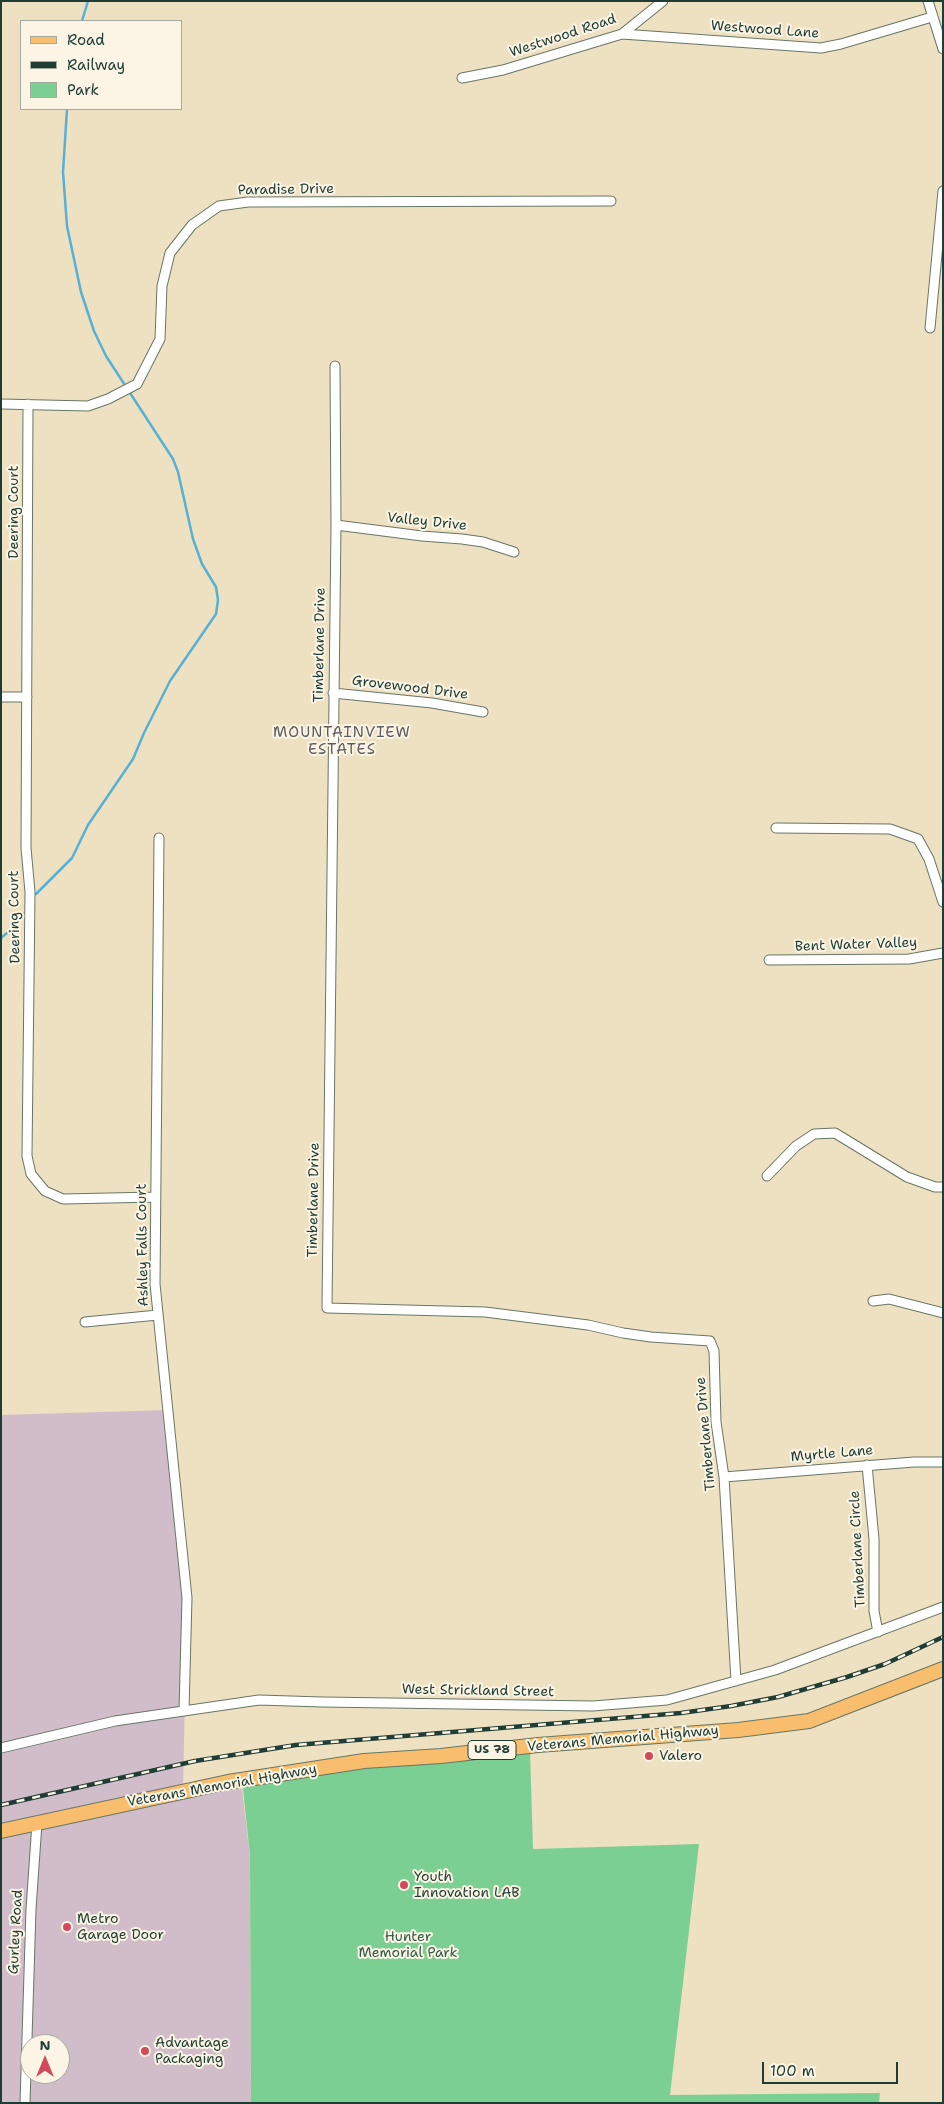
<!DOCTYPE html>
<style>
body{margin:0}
#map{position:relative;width:944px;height:2104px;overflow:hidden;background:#eee1c1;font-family:"Shantell Sans",sans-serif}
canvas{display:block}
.frame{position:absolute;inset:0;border:2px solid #1f3d34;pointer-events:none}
.legend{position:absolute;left:20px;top:20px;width:162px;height:90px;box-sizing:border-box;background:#fcf5e5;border:1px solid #a4ab9e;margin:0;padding:6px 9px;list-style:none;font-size:15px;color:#1f3d34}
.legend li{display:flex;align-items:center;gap:10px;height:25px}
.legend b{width:25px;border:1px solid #a4ab9e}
.north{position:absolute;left:20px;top:2034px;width:50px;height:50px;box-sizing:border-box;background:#fcf5e5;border:1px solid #a4ab9e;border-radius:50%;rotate:0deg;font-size:14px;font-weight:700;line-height:20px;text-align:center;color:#1f3d34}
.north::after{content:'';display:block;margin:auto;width:18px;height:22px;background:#d1495b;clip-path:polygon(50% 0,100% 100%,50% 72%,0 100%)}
.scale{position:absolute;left:762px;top:2062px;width:136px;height:22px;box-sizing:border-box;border:2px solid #1f3d34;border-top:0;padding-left:6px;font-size:15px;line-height:18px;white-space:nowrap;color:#1f3d34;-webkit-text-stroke:4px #fcf5e5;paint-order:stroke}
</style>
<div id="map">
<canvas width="944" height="2104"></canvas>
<div class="frame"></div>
<ul class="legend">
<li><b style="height:6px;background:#f9be6d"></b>Road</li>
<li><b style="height:6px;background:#1f3d34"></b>Railway</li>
<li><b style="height:14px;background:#7bcf92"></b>Park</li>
</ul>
<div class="north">N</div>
<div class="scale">100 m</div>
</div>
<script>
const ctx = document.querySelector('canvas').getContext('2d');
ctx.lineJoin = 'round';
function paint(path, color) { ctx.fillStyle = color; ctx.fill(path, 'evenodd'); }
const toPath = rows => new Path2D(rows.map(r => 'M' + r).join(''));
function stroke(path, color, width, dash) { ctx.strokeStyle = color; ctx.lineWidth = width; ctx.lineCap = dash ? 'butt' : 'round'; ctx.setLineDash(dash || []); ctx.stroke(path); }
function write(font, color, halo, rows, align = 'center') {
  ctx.font = font + ' "Shantell Sans",sans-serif'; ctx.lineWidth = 4; ctx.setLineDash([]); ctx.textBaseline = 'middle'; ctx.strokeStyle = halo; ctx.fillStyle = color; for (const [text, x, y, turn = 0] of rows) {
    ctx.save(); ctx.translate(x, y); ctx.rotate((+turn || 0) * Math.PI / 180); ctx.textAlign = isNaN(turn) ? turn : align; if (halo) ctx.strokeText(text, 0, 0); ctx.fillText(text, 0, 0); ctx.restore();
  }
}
paint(toPath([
 [168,1410,187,1597,183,1791,241,1780,250,1857,251,2103,1,2103,1,1415],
 [30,2044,60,2044,60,2074,30,2074]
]), '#d1bdc9');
paint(toPath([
 [530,1750,533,1849,699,1844,670,2095,880,2093,879,2103,251,2103,250,1856,242,1779]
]), '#7bcf92');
stroke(toPath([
 [82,21,88,1],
 [36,894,72,858,88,825,133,759,144,733,170,681,216,614,218,600,216,587,202,564,193,539,178,472,173,459,106,356,94,331,81,292,67,226,63,172,67,109],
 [1,938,14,927,23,913]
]), '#58b0d5', 2.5);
const street = toPath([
 [928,1,943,49],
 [622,34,821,48,841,44,932,17],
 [462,78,503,70,622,34,663,1],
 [930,328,943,191],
 [335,366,336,525,327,1308,485,1312,588,1325,623,1333,651,1337,710,1341,714,1351,716,1422,724,1477,736,1681],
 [1,404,88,406,108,399,137,384,160,339,162,286,170,253,192,225,219,206,248,202,611,201],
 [28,404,26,848,30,892,27,1156,31,1174,45,1191,63,1199,156,1197],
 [336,525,422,536,462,539,483,542,514,552],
 [333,693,432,703,483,712],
 [1,697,27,697],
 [776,828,890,829,918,839,929,859,943,902],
 [159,838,155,1284,187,1598,184,1711],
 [769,960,909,959,943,953],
 [767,1176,796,1146,814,1134,835,1133,907,1177,935,1187,943,1187],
 [873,1301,889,1299,943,1313],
 [85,1322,158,1315],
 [867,1465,874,1539,874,1611,878,1632],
 [724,1477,914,1462,943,1462],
 [1,1748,115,1721,259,1700,322,1702,593,1706,667,1700,775,1670,943,1607],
 [25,2103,31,1909,37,1823]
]);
const primary = toPath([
 [1,1831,228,1782,364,1761,441,1756,538,1745,738,1730,809,1721,943,1669]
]);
stroke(street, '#677665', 11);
stroke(primary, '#677665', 16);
stroke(street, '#fff', 9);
stroke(primary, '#f9be6d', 14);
const rail = toPath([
 [1,1805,195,1761,296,1745,681,1713,731,1706,778,1697,847,1677,885,1664,943,1637]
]);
stroke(rail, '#1f3d34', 4.5);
stroke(rail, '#fcf5e5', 2.5, [8]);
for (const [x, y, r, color] of [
 [649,1756,5,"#d1495b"],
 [404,1885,5,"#d1495b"],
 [67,1927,5,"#d1495b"],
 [145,2051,5,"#d1495b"]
]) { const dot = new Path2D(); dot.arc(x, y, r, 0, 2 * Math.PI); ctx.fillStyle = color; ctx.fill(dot); stroke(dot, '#fcf5e5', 2); }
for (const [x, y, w] of [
 [492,1750,48]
]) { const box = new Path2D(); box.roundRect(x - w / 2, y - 9.5, w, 19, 4); ctx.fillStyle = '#fcf5e5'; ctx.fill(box); stroke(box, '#1f3d34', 1); }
write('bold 12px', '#1f3d34', null, [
 ["US 78",492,1750]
]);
write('14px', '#1f3d34', '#fcf5e5', [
 ["Westwood Lane",765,30,4],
 ["Westwood Road",563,36,-18],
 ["Paradise Drive",286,190,-1],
 ["Deering Court",14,512,-90],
 ["Valley Drive",427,522,6],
 ["Timberlane Drive",320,645,-89],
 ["Grovewood Drive",410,688,7],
 ["Deering Court",15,917,-91],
 ["Bent Water Valley",856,945,-2],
 ["Timberlane Drive",314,1200,-89],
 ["Ashley Falls Court",143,1245,-91],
 ["Timberlane Drive",706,1434,-95],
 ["Myrtle Lane",832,1454,-5],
 ["Timberlane Circle",858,1549,-93],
 ["West Strickland Street",478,1691,1],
 ["Veterans Memorial Highway",623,1739,-5],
 ["Veterans Memorial Highway",222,1786,-10],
 ["Gurley Road",16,1932,-87]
]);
write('14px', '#1f3d34', '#fcf5e5', [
 ["Valero",659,1756],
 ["Youth",414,1877],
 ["Innovation LAB",414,1893],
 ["Metro",77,1919],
 ["Garage Door",77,1935],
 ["Advantage",155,2043],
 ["Packaging",155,2059]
], 'left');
write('14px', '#315a47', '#fcf5e5', [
 ["Hunter",408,1937],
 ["Memorial Park",408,1953]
]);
ctx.letterSpacing = '1px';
write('15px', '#5c5c5f', '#fcf5e5', [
 ["MOUNTAINVIEW",342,733],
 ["ESTATES",342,750]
]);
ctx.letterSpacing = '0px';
</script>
